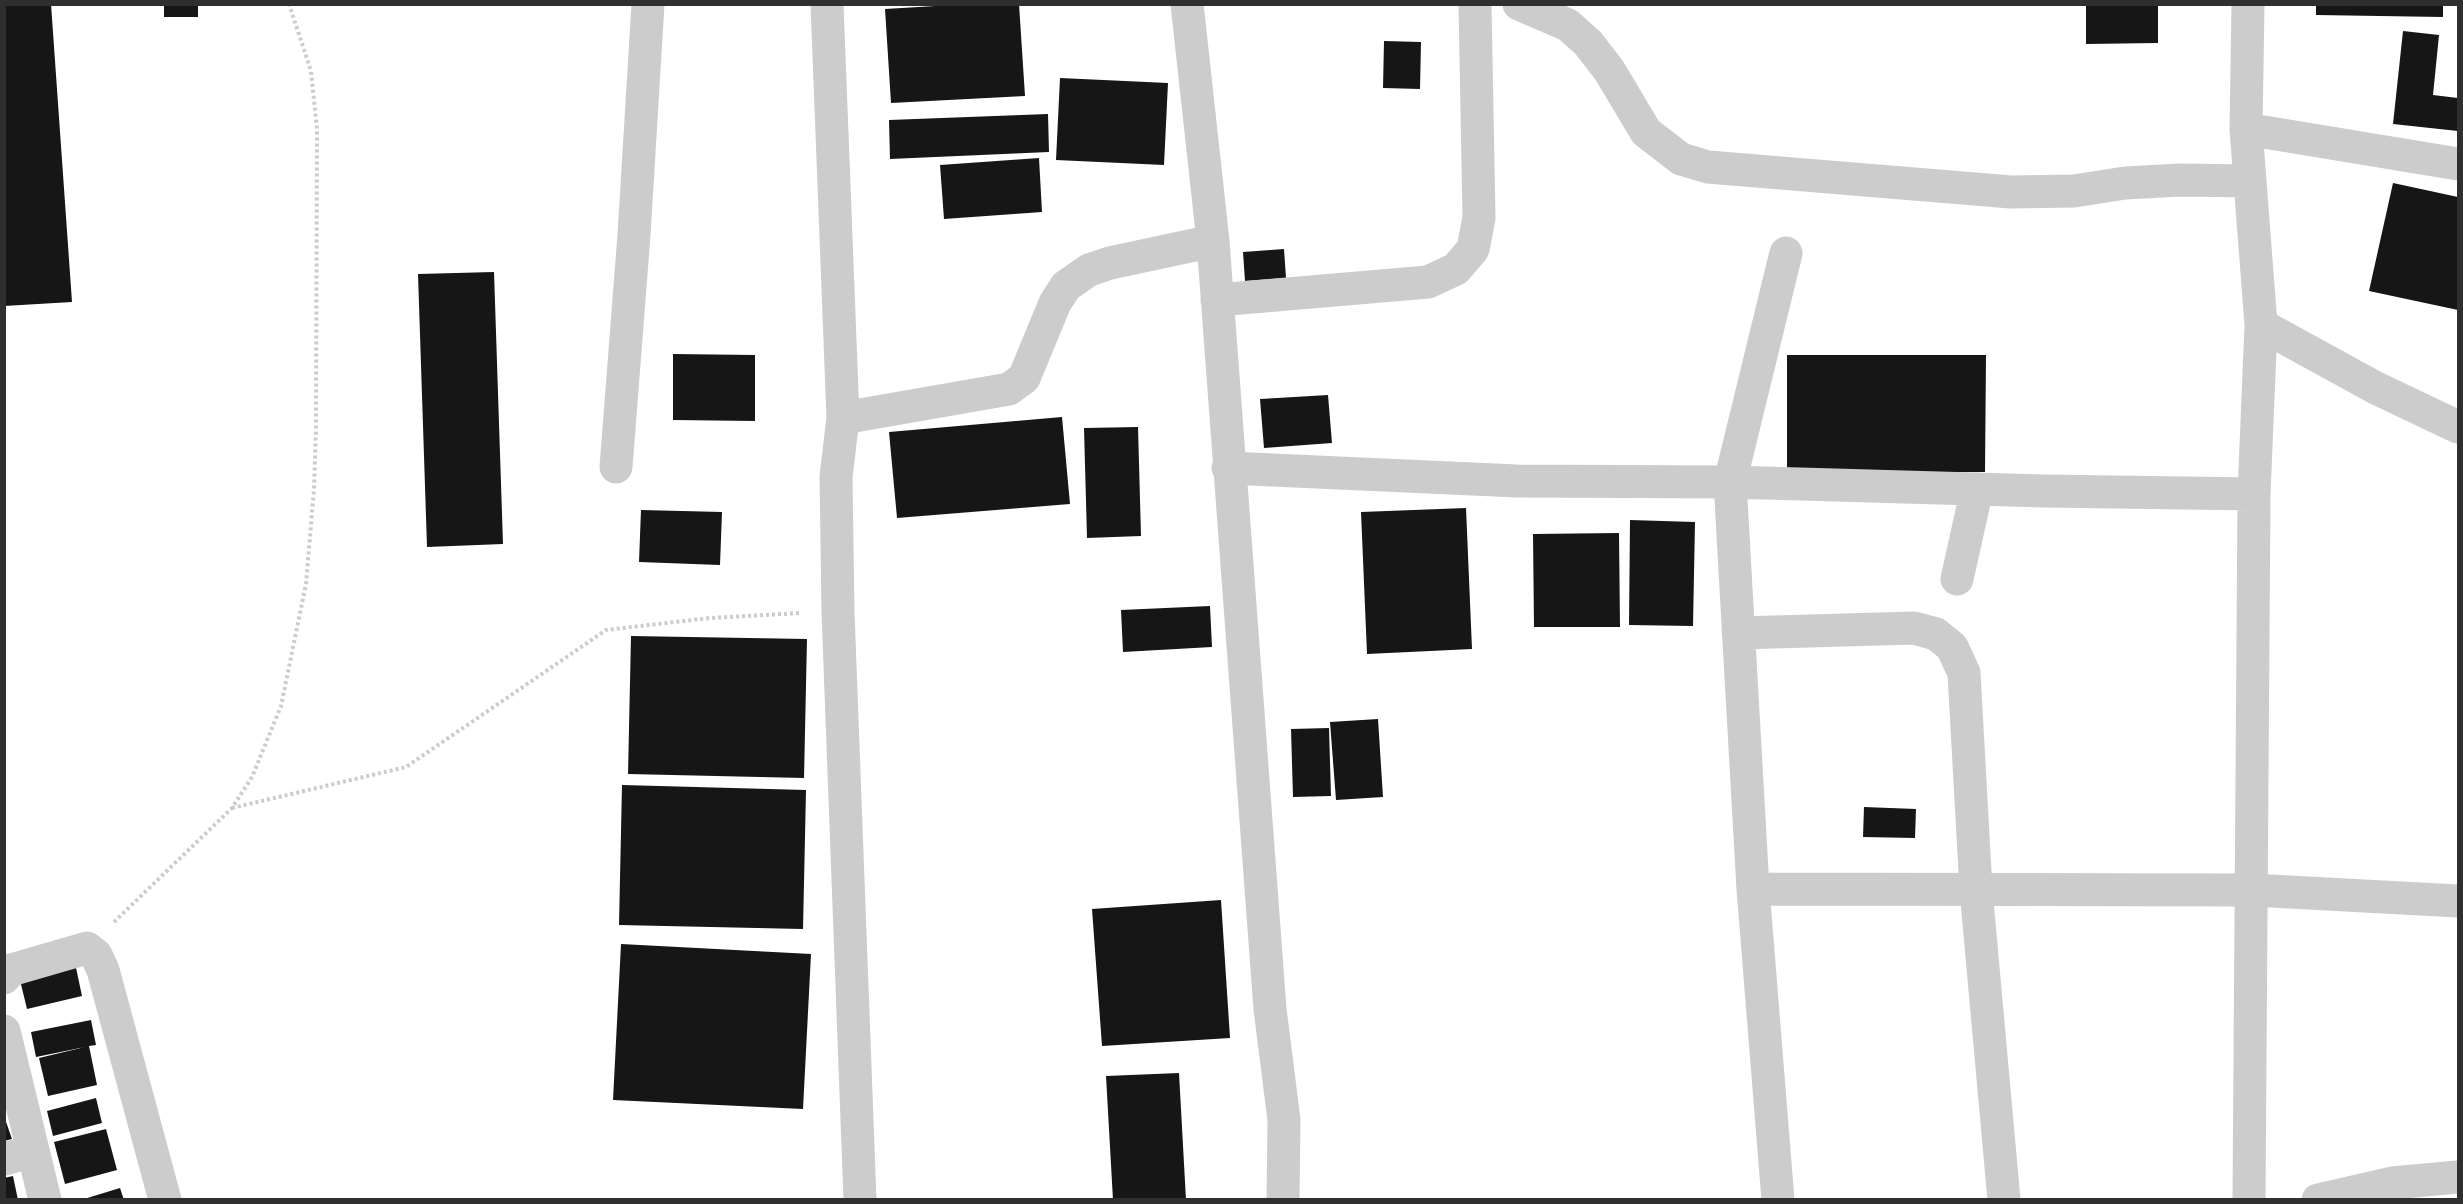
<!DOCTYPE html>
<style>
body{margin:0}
#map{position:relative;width:2463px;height:1204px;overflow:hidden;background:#fff;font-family:"Golos Text",sans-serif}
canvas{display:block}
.frame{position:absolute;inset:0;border:6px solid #2f2f2f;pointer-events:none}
</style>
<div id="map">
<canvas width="2463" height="1204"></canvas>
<div class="frame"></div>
</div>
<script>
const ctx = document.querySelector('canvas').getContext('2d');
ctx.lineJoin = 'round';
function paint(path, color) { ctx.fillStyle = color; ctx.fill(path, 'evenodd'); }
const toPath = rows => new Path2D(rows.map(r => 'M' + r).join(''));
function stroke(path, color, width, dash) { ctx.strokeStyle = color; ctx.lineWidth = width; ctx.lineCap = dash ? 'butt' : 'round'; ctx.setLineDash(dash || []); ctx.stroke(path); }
paint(toPath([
 [4,4,51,4,72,302,4,306],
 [164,4,198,4,198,17,164,17],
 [969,4,1019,4,1025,96,891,103,885,9],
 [2086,4,2158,4,2158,43,2086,44],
 [2316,4,2443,4,2443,17,2316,15],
 [2403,31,2439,35,2433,95,2458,98,2458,131,2393,124],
 [1384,41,1421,42,1420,89,1383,88],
 [1060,78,1168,83,1164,165,1056,160],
 [1048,114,1049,152,890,159,889,120],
 [1039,158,1042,212,944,219,940,165],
 [2393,183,2458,197,2458,310,2369,291],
 [1284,249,1286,278,1245,281,1243,252],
 [494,272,503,544,427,547,418,274],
 [673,354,755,355,755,421,673,420],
 [1787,355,1986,355,1985,472,1787,472],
 [1328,395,1332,443,1264,448,1260,399],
 [1062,417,1070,504,897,518,889,432],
 [1138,427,1141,536,1087,538,1084,428],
 [1466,508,1472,649,1367,654,1361,512],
 [641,510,722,512,720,565,639,562],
 [1630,520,1695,522,1693,626,1629,625],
 [1619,533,1620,627,1534,627,1533,534],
 [1210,606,1212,647,1123,652,1121,610],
 [631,636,807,639,804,778,628,774],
 [1378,719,1383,797,1336,800,1330,722],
 [1329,728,1331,796,1293,797,1291,729],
 [622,785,806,790,803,929,619,925],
 [1864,807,1916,809,1915,838,1863,837],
 [1221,900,1230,1038,1102,1046,1092,909],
 [621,944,811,954,803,1109,613,1100],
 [75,963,82,996,27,1009,19,976],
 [91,1020,96,1045,89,1046,97,1085,48,1096,39,1058,85,1047,36,1057,31,1032],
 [1179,1073,1186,1200,1113,1200,1106,1076],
 [96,1098,102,1123,53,1136,47,1111],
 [4,1116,12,1139,4,1141],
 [106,1129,117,1170,65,1184,54,1142],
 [13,1176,18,1200,4,1200,4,1178],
 [120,1188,124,1200,84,1200,84,1199]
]), '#161616');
stroke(toPath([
 [232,808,406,767,606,630,710,618,801,613],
 [114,922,232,808,252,777,281,706,306,584,314,489,316,429,317,129,311,71,289,4]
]), '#ccc', 4, [3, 3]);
stroke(toPath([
 [827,4,843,418,836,477,838,612,860,1200],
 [1187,4,1213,241,1270,1009,1284,1120,1283,1200],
 [1519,4,1568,25,1588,43,1609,70,1646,132,1681,159,1708,167,2011,192,2074,191,2125,183,2180,180,2248,181],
 [2248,4,2246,129,2261,325,2254,494,2249,1200],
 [2246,129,2458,164],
 [1217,300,1428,282,1456,269,1473,249,1479,218,1475,4],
 [2261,325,2376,388,2458,427],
 [843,418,1009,389,1024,378,1055,303,1066,286,1089,270,1110,263,1213,241],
 [616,467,634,235,648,4],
 [1228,468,1517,481,1730,482,2044,491,2254,494],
 [1957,579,1977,489],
 [1739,633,1914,628,1936,634,1952,647,1964,673,1976,890,2004,1200],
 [1753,889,2252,890,2458,901],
 [4,978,11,970,87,948,96,955,103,970,165,1200],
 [4,1031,45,1200],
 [4,1159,33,1151],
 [1778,1200,1753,889,1730,482,1786,253],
 [2318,1200,2392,1183,2458,1177]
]), '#ccc', 33);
</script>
